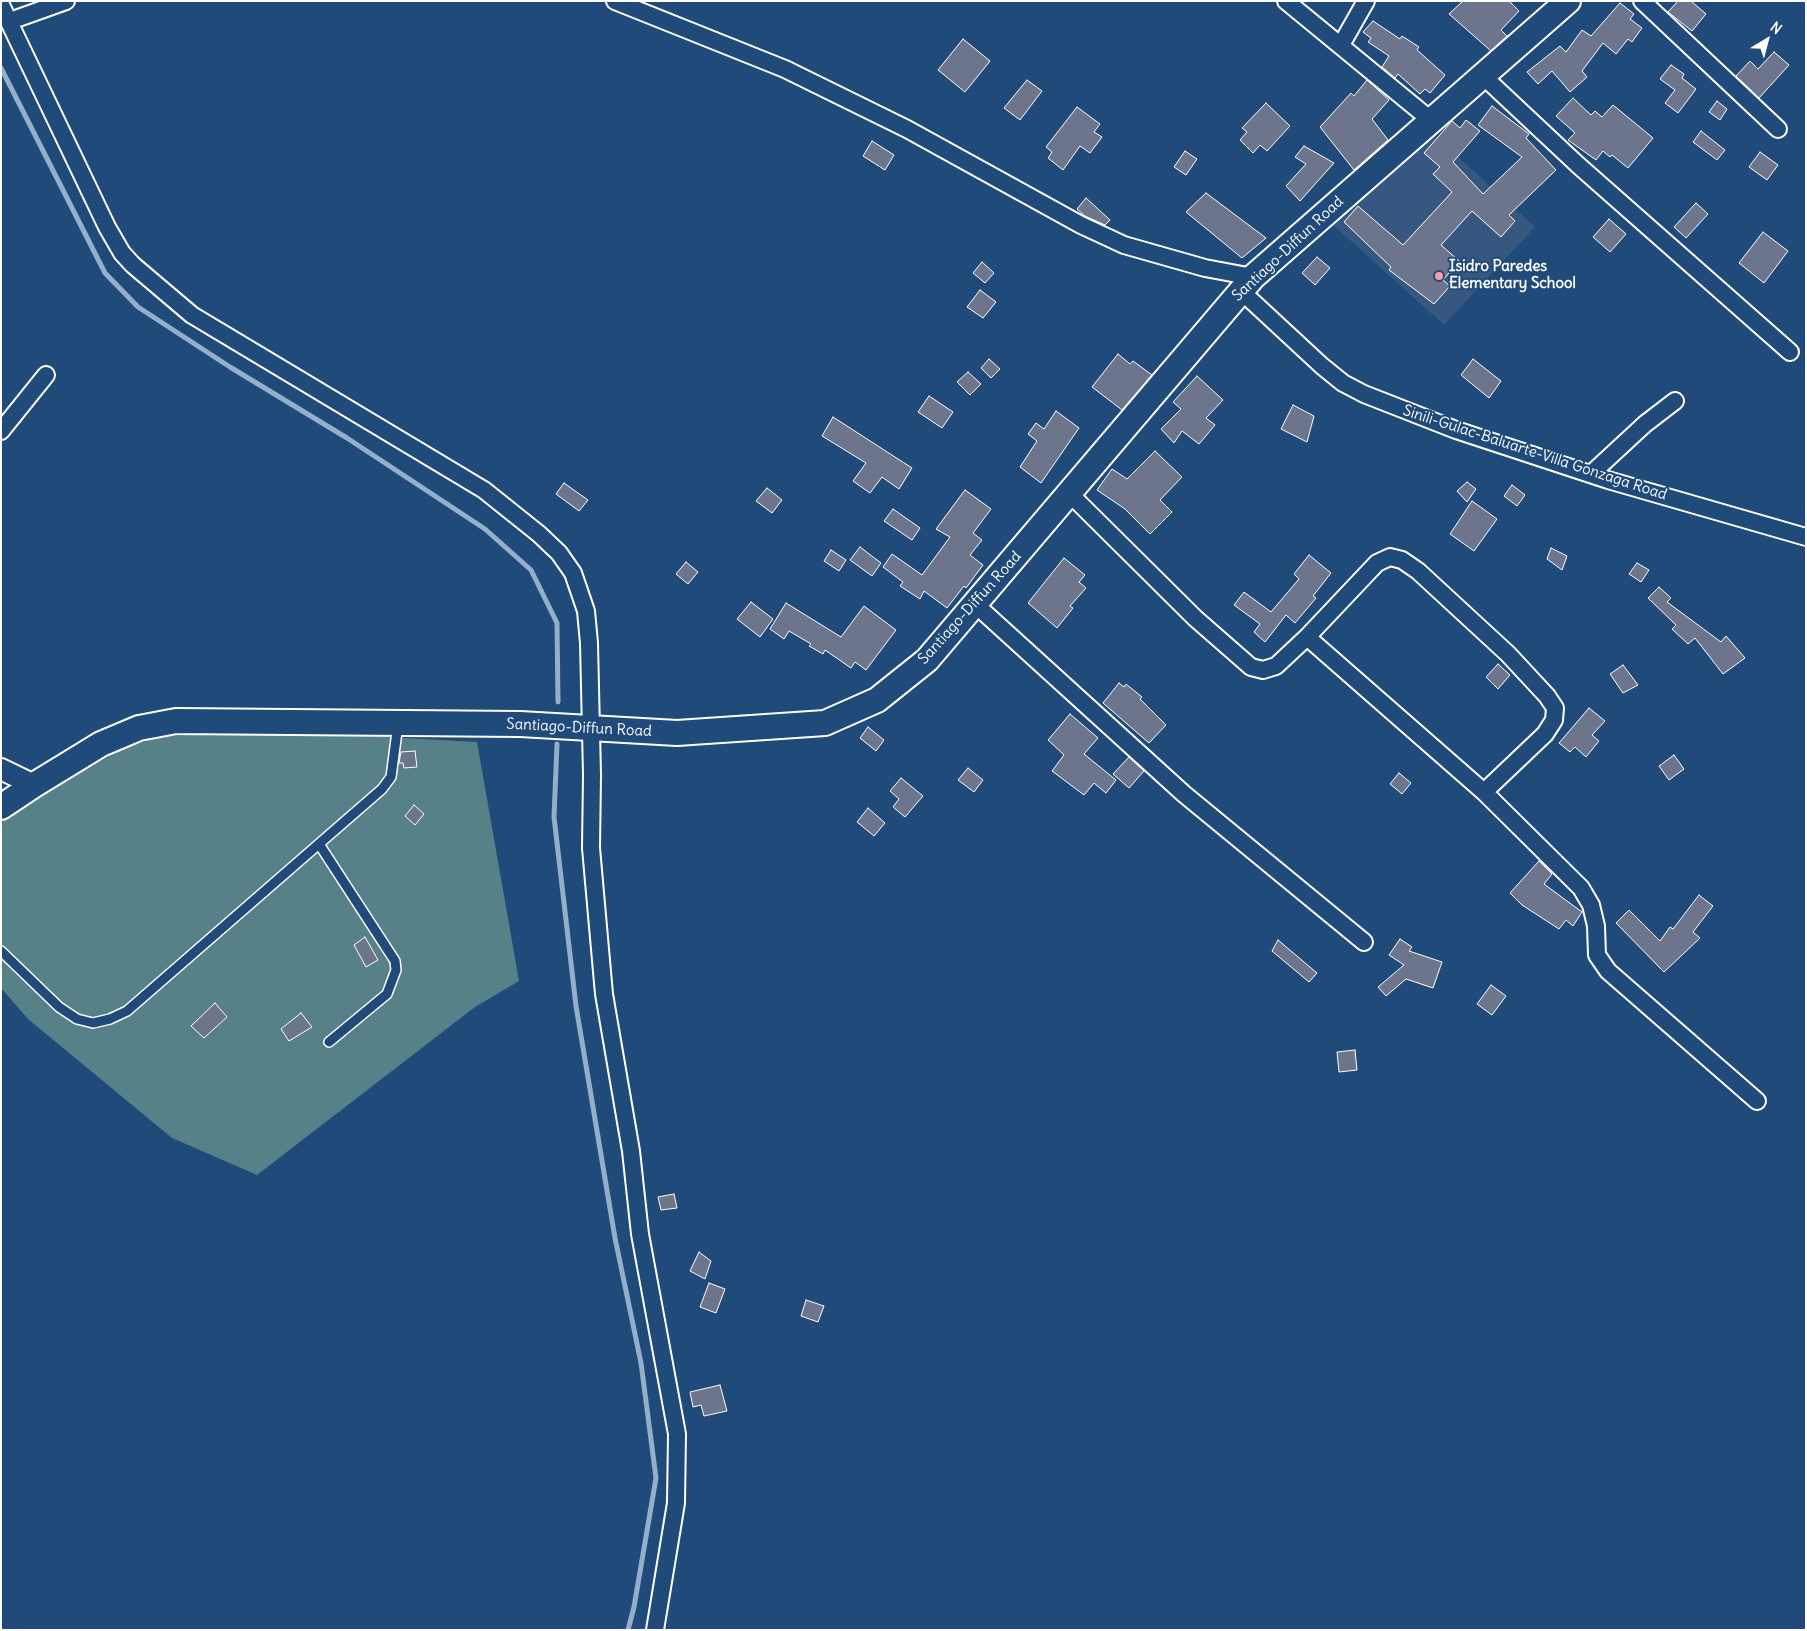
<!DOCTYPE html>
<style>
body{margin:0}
#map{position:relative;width:1807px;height:1631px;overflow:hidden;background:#1f4a7a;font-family:Delius,sans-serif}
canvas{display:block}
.frame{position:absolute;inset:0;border:2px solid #fff;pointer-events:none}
.north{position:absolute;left:1742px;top:15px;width:50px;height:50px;-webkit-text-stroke:4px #1f4a7a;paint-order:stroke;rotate:37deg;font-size:14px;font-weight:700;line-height:20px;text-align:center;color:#fff}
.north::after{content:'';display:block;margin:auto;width:18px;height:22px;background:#fff;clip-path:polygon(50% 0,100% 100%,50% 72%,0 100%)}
</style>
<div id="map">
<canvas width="1807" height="1631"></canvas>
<div class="frame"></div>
<div class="north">N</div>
</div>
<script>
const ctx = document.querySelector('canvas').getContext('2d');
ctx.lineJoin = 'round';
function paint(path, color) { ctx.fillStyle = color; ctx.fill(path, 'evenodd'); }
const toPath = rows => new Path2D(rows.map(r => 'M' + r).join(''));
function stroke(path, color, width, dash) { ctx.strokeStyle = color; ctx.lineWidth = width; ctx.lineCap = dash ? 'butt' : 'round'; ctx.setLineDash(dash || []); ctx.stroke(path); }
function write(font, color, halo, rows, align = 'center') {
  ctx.font = font + ' Delius,sans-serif'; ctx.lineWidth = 4; ctx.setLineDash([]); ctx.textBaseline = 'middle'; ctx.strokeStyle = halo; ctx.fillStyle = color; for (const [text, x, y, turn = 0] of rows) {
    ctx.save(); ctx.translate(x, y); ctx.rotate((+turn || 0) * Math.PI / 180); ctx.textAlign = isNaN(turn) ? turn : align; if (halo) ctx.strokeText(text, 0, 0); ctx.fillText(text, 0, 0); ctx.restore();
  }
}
paint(toPath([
 [1432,133,1535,227,1444,325,1332,224]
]), '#36577f');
paint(toPath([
 [228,734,333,734,477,742,519,981,475,1007,257,1175,172,1138,28,1019,1,988,1,822,16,811,121,749,163,736]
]), '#568188');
stroke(toPath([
 [1,68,105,273,138,307,230,367,347,438,485,529,531,570,557,623,558,702],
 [557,744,554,817,576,1006,615,1238,641,1363,656,1478,634,1607,628,1630]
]), '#93afca', 5);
const building = toPath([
 [1463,1,1509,1,1519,11,1501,30,1507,36,1491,51,1449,14,1463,1],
 [1678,1,1691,1,1706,14,1692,31,1668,12,1678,1],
 [1620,3,1634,14,1630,19,1642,28,1632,42,1628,39,1616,54,1603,43,1582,71,1587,77,1570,92,1552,71,1538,84,1527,72,1560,46,1566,52,1582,30,1591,36,1620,3],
 [1373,21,1400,39,1402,36,1419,47,1417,50,1445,75,1430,93,1425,89,1420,94,1398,74,1395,78,1382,67,1389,56,1368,42,1371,38,1363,32,1373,21],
 [963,39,990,61,965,92,938,70,963,39],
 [1774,52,1789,65,1759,98,1736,76,1750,61,1758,69,1774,52],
 [1671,65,1684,74,1682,78,1696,89,1678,113,1665,103,1675,90,1660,79,1671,65],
 [1027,80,1042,91,1020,120,1004,108,1027,80],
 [1367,80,1389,100,1372,119,1388,140,1354,170,1320,127,1351,93,1354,96,1367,80],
 [1573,98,1591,115,1595,111,1602,117,1613,105,1653,138,1628,168,1612,155,1610,157,1603,151,1596,160,1568,140,1575,133,1556,116,1573,98],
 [1717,101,1727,109,1720,120,1709,112,1717,101],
 [1266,103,1290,126,1267,151,1260,145,1253,153,1240,140,1247,132,1242,128,1266,103],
 [1492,106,1529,134,1526,138,1556,170,1509,215,1515,221,1501,237,1472,211,1441,245,1459,261,1443,280,1450,286,1434,304,1389,270,1391,267,1344,222,1358,206,1403,245,1452,192,1433,174,1440,167,1424,153,1452,121,1460,128,1466,120,1480,131,1453,162,1483,194,1522,157,1478,125,1492,106],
 [1077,107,1100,124,1094,132,1102,137,1090,153,1080,146,1063,170,1048,158,1052,152,1046,147,1077,107],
 [1701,131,1725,150,1717,160,1693,142,1701,131],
 [872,141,894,155,885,170,863,156,872,141],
 [1304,146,1334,163,1300,201,1286,186,1306,164,1295,157,1304,146],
 [1185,151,1197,159,1186,175,1174,167,1185,151],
 [1760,152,1778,165,1767,180,1749,167,1760,152],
 [1206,193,1266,238,1242,258,1186,212,1206,193],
 [1086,198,1110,220,1105,225,1085,216,1077,209,1086,198],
 [1696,203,1708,214,1686,238,1674,227,1696,203],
 [1609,219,1626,234,1610,252,1593,237,1609,219],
 [1763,232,1788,251,1764,283,1739,263,1763,232],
 [1317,257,1330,268,1315,285,1302,273,1317,257],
 [982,262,994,273,985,283,973,273,982,262],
 [980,290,996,302,983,318,967,307,980,290],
 [1118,354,1130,364,1133,361,1152,375,1122,410,1092,387,1118,354],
 [989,359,1000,369,991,378,981,368,989,359],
 [1473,359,1501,381,1489,398,1461,375,1473,359],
 [968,372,981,384,970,395,957,382,968,372],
 [1197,376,1223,400,1206,418,1215,425,1199,444,1182,431,1174,443,1161,429,1181,409,1173,402,1197,376],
 [929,396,953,412,942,428,918,412,929,396],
 [1293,405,1314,416,1307,442,1281,429,1293,405],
 [1056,411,1079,428,1041,483,1020,467,1037,441,1028,434,1036,423,1044,429,1056,411],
 [833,417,912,468,899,489,882,477,870,493,853,481,866,463,822,436,833,417],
 [1155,451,1182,477,1160,500,1172,512,1150,534,1125,509,1097,490,1112,469,1127,479,1155,451],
 [1467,482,1476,489,1467,502,1457,491,1467,482],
 [564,483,588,500,579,511,556,494,564,483],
 [1512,485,1525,495,1517,506,1504,496,1512,485],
 [767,488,782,500,772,513,756,501,767,488],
 [965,490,991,509,973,533,982,540,970,555,983,565,966,588,964,586,947,608,924,591,920,599,900,586,903,582,883,567,892,554,922,575,950,537,936,529,965,490],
 [1472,501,1497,519,1474,551,1450,534,1472,501],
 [893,509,920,528,912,540,884,521,893,509],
 [860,547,881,563,872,576,850,560,860,547],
 [1551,548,1567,556,1562,570,1547,559,1551,548],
 [831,550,846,560,839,571,824,561,831,550],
 [1309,555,1331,573,1313,596,1316,598,1295,623,1286,615,1265,642,1254,632,1260,624,1234,605,1244,592,1271,612,1299,579,1294,574,1309,555],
 [1064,558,1085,575,1079,582,1086,588,1070,606,1073,608,1057,628,1028,603,1064,558],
 [686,562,698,572,688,584,676,574,686,562],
 [1637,563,1649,570,1641,582,1629,574,1637,563],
 [1659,587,1671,598,1667,602,1721,642,1726,636,1745,658,1723,674,1695,638,1688,644,1672,629,1676,625,1648,598,1659,587],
 [751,602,773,619,760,637,737,619,751,602],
 [786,603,841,637,864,606,896,630,866,670,855,662,851,668,825,650,823,654,809,646,811,644,789,631,784,639,770,629,786,603],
 [1498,664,1510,675,1498,689,1486,677,1498,664],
 [1623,665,1638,685,1623,693,1610,674,1623,665],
 [1119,683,1124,687,1126,684,1142,697,1140,699,1166,725,1149,743,1103,703,1119,683],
 [1589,708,1605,721,1592,735,1599,741,1586,757,1575,747,1570,752,1559,743,1589,708],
 [1070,714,1098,738,1084,754,1116,780,1106,793,1094,783,1084,795,1052,771,1064,755,1048,740,1070,714],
 [868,727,884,740,876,751,860,738,868,727],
 [415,751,417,767,404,768,403,763,399,763,401,752,415,751],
 [1674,755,1684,769,1669,780,1659,766,1674,755],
 [1129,757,1144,771,1129,788,1113,774,1129,757],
 [968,768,983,780,974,792,958,780,968,768],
 [1399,773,1411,783,1402,794,1390,784,1399,773],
 [901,778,923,796,905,817,893,807,899,799,890,791,901,778],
 [414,805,424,814,415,825,405,816,414,805],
 [868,808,885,823,874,836,857,822,868,808],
 [1539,861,1552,874,1544,884,1582,912,1573,926,1566,920,1559,929,1522,905,1510,893,1539,861],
 [1699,895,1713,906,1693,932,1700,938,1664,972,1616,923,1629,910,1660,941,1670,927,1673,929,1699,895],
 [365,937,378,960,366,967,354,945,365,937],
 [1400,939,1412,947,1409,951,1442,962,1433,988,1406,979,1386,996,1378,987,1404,965,1389,955,1400,939],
 [1278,940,1317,973,1309,982,1272,951,1278,940],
 [1491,985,1506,996,1492,1015,1477,1004,1491,985],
 [215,1003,227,1017,204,1038,191,1026,215,1003],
 [301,1013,312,1027,289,1041,281,1029,301,1013],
 [1355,1050,1357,1070,1339,1072,1337,1052,1355,1050],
 [674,1194,677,1208,661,1210,658,1197,674,1194],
 [699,1252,711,1261,705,1279,690,1271,699,1252],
 [709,1283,725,1289,716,1313,700,1307,709,1283],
 [806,1300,824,1306,818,1322,801,1316,806,1300],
 [720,1385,727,1411,704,1416,701,1405,693,1407,690,1392,720,1385]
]);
paint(building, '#6c758c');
stroke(building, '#fff', 1);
const service = toPath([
 [319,844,395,961,396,970,387,994,329,1042],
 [1,951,59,1007,77,1019,93,1023,110,1019,127,1011,382,789,391,777,398,724]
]);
const minor = toPath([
 [615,1,785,69,907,129,1081,225,1124,245,1205,268,1253,277],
 [1286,1,1432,121],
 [1642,1,1778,129],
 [1,5,107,227,122,253,133,265,192,315,484,490,539,534,559,553,573,573,586,611,589,643,592,775,591,848,604,994,631,1151,640,1234,677,1434,676,1503,655,1630],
 [10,21,66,1],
 [1341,45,1366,1],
 [1482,75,1578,165,1790,352],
 [1240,290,1322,366,1343,383,1364,394,1456,430,1608,480,1806,537],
 [1,431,46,375],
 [1591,474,1645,424,1675,401],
 [1070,494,1195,618,1251,667,1263,670,1276,666,1307,637,1484,792,1581,888,1591,905,1596,926,1597,955,1608,971,1757,1101],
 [976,605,1184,794,1364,942],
 [1307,637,1377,563,1390,557,1402,560,1418,571,1508,654,1547,696,1555,708,1554,720,1545,734,1484,792]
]);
const tertiary = toPath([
 [1,769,34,785]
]);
const secondary = toPath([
 [1,807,34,785,101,744,139,728,176,721,520,724,677,733,825,723,877,700,927,660,1253,277,1568,1]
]);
stroke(service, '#fff', 12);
stroke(minor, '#fff', 20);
stroke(tertiary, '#fff', 24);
stroke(secondary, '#fff', 28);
stroke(service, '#1f4a7a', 9);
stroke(minor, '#1f4a7a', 16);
stroke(tertiary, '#1f4a7a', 20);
stroke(secondary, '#1f4a7a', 24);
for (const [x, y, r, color] of [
 [1439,276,5,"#ff9aa2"]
]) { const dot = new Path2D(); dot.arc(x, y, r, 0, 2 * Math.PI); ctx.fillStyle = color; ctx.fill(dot); stroke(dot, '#1f4a7a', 2); }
write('15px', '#fff', '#1f4a7a', [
 ["Santiago-Diffun Road",1288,249,-43],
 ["Sinili-Gulac-Baluarte-Villa Gonzaga Road",1535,453,18],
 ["Santiago-Diffun Road",970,608,-48],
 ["Santiago-Diffun Road",579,728,3]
]);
write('bold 15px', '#fff', '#1f4a7a', [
 ["Isidro Paredes",1449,267],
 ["Elementary School",1449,284]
], 'left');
</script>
